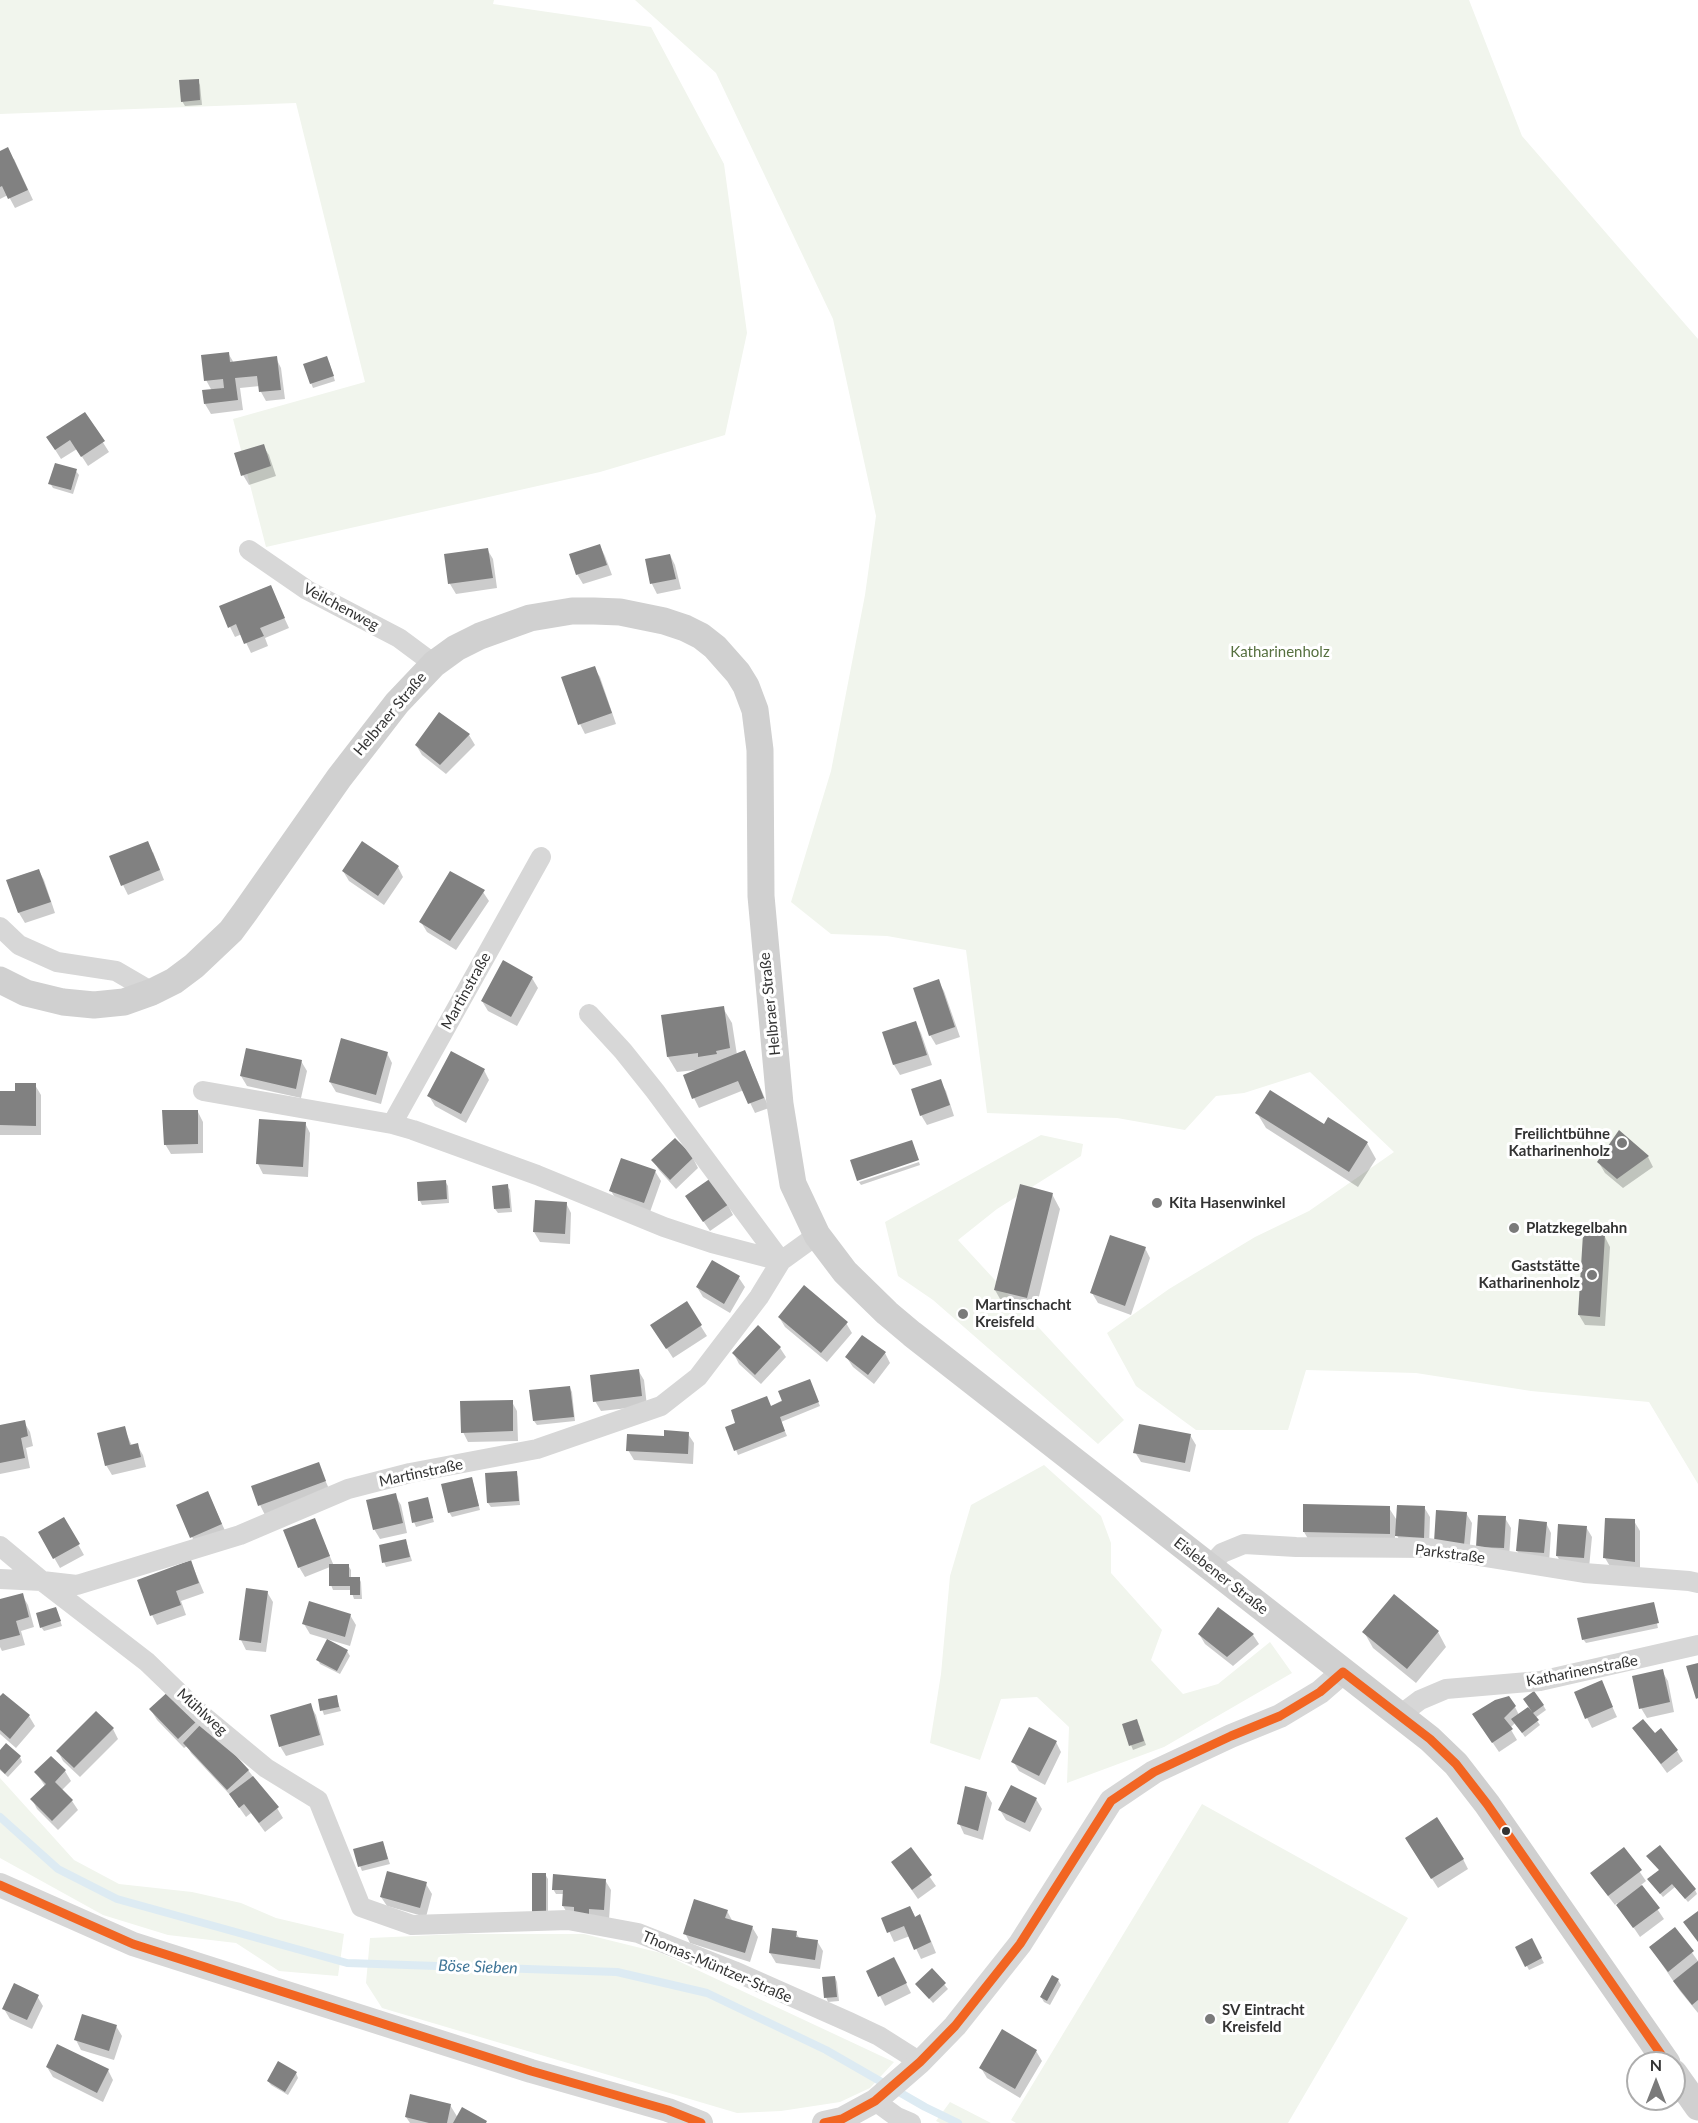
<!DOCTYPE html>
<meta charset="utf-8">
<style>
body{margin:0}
#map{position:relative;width:1698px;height:2123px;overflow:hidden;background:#fff;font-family:Lato,sans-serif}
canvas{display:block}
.north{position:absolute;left:1626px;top:2051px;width:60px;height:60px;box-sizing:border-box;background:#fff;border:2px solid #adadad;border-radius:50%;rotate:0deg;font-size:16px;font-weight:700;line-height:24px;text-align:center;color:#333}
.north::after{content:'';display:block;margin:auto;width:21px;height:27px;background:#7a7a7a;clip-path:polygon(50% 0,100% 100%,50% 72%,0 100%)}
</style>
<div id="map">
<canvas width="1698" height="2123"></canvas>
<div class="north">N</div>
</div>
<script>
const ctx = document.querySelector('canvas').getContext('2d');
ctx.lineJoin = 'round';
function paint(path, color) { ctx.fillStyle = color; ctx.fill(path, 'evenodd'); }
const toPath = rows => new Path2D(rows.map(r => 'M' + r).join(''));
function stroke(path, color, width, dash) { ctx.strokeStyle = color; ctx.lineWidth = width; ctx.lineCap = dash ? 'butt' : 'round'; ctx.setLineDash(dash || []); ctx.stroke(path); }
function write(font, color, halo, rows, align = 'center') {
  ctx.font = font + ' Lato,sans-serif'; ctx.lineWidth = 6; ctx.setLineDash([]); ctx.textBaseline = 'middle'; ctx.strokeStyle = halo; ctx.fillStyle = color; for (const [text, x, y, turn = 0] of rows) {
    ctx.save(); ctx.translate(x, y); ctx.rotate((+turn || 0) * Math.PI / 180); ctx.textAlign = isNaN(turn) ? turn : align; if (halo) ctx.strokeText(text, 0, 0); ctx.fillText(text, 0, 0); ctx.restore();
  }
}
paint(toPath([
 [0,0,494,0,493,4,651,27,724,164,747,333,725,435,600,472,266,547,233,419,365,382,296,103,0,114],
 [635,0,1469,0,1522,136,1698,339,1698,1484,1649,1402,1531,1391,1416,1373,1306,1370,1288,1430,1196,1430,1136,1386,1107,1333,1169,1289,1255,1237,1309,1211,1394,1152,1310,1072,1244,1093,1216,1096,1185,1130,1117,1118,987,1113,966,950,887,936,831,934,791,902,831,771,865,595,876,516,833,319,716,73],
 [1041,1135,1083,1144,1081,1156,997,1209,958,1240,1124,1420,1098,1444,933,1300,898,1276,885,1222],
 [1044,1465,1101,1516,1111,1543,1111,1573,1162,1630,1151,1660,1183,1694,1218,1684,1270,1642,1292,1673,1164,1747,1067,1783,1069,1727,1037,1697,1001,1699,980,1760,930,1743,941,1674,950,1576,971,1505],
 [0,1778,74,1860,119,1884,192,1892,241,1903,276,1918,344,1934,338,1976,279,1971,236,1943,168,1935,103,1915,0,1858],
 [1202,1804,1408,1918,1288,2123,1016,2123,1011,2120],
 [460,1934,584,1934,661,1953,894,2062,870,2088,840,2102,781,2111,737,2113,382,2008,366,1983,370,1938],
 [950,2102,991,2123,940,2123,936,2121]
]), '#f1f5ed');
paint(toPath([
 [198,81,200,85,202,105,185,106,182,101],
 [0,153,14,159,33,200,15,208,8,195,0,199],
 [228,353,234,363,276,358,281,368,285,399,266,401,261,392,260,386,240,388,243,410,211,414,205,404,212,391,206,380],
 [329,362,335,381,313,388,311,383],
 [85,414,109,452,88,466,77,449,61,459,54,448],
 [263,446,269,455,276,476,249,485,243,475],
 [76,471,79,475,73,494,53,488,50,483],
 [600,546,605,556,612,575,583,584,577,574],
 [487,549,493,559,497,588,456,594,450,584,446,555],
 [670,555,675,565,681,589,657,594,652,584,647,561],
 [270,587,289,628,265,638,268,646,251,653,242,634,235,637,230,627],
 [594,668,600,677,616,724,585,734,580,724,563,678],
 [440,714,469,735,475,745,446,774,422,755,416,745],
 [153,852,164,880,128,895,123,885],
 [398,867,403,877,384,905,349,881,343,871],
 [39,871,44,880,55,913,25,923,19,913,8,881],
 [483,892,489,901,456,950,427,932,421,922],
 [532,978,538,988,517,1026,488,1011,482,1001],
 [938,981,944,991,960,1037,936,1045,930,1035],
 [723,1008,732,1023,737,1055,745,1052,769,1108,755,1113,744,1090,699,1108,694,1098,696,1070,677,1072,668,1057,663,1016],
 [916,1023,921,1033,932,1065,900,1075,894,1065,884,1033],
 [387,1053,392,1063,381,1104,336,1092,330,1082],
 [301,1061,307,1071,301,1098,247,1086,241,1076],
 [484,1070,489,1080,466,1123,435,1106,429,1096],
 [940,1081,946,1091,954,1116,927,1125,921,1115],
 [35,1085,41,1095,41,1135,0,1135,0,1093,17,1093],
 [198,1112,203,1122,203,1153,171,1154,165,1144],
 [1257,1113,1324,1126,1329,1119,1367,1143,1376,1159,1358,1187,1266,1128],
 [305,1123,310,1133,308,1177,263,1174,258,1164],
 [1648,1157,1653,1167,1623,1188,1605,1173,1599,1163],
 [693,1158,698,1168,676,1189,659,1170,653,1160],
 [919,1162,920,1165,861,1185,859,1182],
 [655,1171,661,1181,650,1212,617,1201,611,1191],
 [445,1181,448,1186,449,1203,422,1205,420,1201],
 [507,1186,510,1190,512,1212,498,1213,495,1209],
 [1052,1194,1060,1209,1035,1313,1004,1306,995,1290],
 [566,1203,571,1213,570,1244,540,1242,534,1232],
 [728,1205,733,1215,710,1231,693,1206],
 [1605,1237,1610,1247,1605,1326,1585,1325,1579,1315],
 [1145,1248,1150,1258,1131,1315,1098,1303,1092,1293],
 [739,1278,745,1287,730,1313,703,1297,697,1287],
 [686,1303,707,1336,673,1358,658,1335],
 [779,1317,846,1323,852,1333,827,1362,785,1327],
 [780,1348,786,1357,761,1384,739,1364,734,1354],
 [885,1353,890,1363,874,1384,853,1367,847,1358],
 [638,1370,644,1380,647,1406,601,1411,595,1401],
 [811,1385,820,1406,781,1422,787,1436,738,1455,736,1450,737,1424],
 [570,1388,572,1392,575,1421,537,1425,534,1421],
 [512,1402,517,1411,518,1441,468,1442,463,1432],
 [24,1422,30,1432,33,1446,26,1448,30,1468,0,1474,0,1426],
 [124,1428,132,1446,137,1445,143,1455,146,1467,112,1475,106,1465],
 [688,1434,694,1443,693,1464,634,1460,628,1450],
 [1190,1435,1196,1445,1190,1472,1141,1462,1135,1452],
 [318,1464,330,1491,265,1515,260,1505],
 [516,1473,518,1477,520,1505,491,1507,488,1503],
 [472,1479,480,1510,452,1517,449,1512],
 [208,1493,227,1535,197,1547,192,1537],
 [395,1495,401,1505,407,1533,380,1539,374,1529],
 [427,1498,434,1522,416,1527,414,1522],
 [1424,1507,1430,1517,1429,1547,1403,1546,1395,1532,1395,1544,1310,1542,1304,1532,1389,1508,1398,1522],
 [1466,1513,1472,1523,1469,1554,1441,1552],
 [1480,1516,1505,1518,1511,1528,1509,1558,1484,1556],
 [64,1519,84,1555,60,1568,40,1533],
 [314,1519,334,1566,348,1565,351,1570,351,1578,359,1578,361,1582,362,1599,354,1599,351,1590,333,1590,331,1585,330,1567,305,1577,299,1567],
 [1634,1521,1640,1531,1640,1571,1611,1568,1605,1558],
 [1546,1523,1551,1533,1549,1563,1523,1560,1517,1551],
 [1586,1527,1592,1537,1589,1568,1563,1566,1557,1556],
 [406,1541,412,1561,386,1567,384,1562],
 [191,1562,204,1593,181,1601,186,1615,157,1625,152,1615],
 [267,1592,273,1602,266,1652,246,1650,241,1640],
 [22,1595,28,1605,34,1627,21,1631,25,1645,2,1651,0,1647,0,1601],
 [1653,1606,1658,1628,1586,1643,1583,1639],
 [56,1608,62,1626,44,1631,41,1627],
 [350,1615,356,1625,350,1646,310,1634,304,1624],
 [1364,1632,1438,1632,1446,1647,1416,1683,1373,1648],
 [1199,1634,1253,1635,1259,1644,1233,1666,1205,1644],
 [347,1651,350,1656,340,1674,320,1664,318,1660],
 [1662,1671,1668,1681,1674,1712,1647,1718,1641,1708],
 [1601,1682,1617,1717,1592,1728,1587,1718],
 [171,1691,248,1770,277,1808,283,1818,265,1832,251,1813,246,1817,231,1796,191,1753,187,1746,184,1748,157,1720,151,1710],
 [336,1696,341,1711,324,1715,319,1700],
 [0,1698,29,1716,35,1726,16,1748,0,1734],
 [310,1705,316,1715,324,1745,286,1756,280,1746],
 [1543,1705,1546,1710,1535,1718,1540,1725,1525,1737,1515,1723,1510,1728,1517,1740,1499,1752,1480,1724,1515,1707,1519,1715,1530,1707],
 [1139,1725,1146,1745,1133,1750,1131,1745],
 [1634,1728,1654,1736,1677,1751,1683,1761,1667,1773],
 [113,1729,118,1739,80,1777,63,1761,58,1751],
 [1056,1742,1061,1752,1045,1785,1019,1771,1013,1761],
 [0,1752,20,1757,22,1762,8,1777,0,1770],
 [51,1758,65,1771,71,1781,62,1790,72,1801,78,1810,58,1830,37,1809,32,1799,45,1786,36,1773],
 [986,1793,992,1803,983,1840,964,1834,959,1823],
 [1036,1799,1042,1809,1030,1832,1006,1820,1000,1810],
 [383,1843,390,1864,362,1871,360,1866],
 [1412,1848,1463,1859,1468,1869,1438,1888],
 [1624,1849,1646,1881,1641,1885,1664,1919,1640,1937,1617,1903,1615,1905,1598,1883],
 [911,1850,936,1886,918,1899,899,1872],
 [1660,1871,1695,1890,1697,1894,1688,1902,1675,1887,1663,1897,1652,1884],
 [545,1874,548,1879,548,1917,534,1912],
 [605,1880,611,1890,609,1920,569,1916,563,1906,564,1894,556,1894,553,1889],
 [426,1884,432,1894,426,1917,387,1906,381,1897],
 [910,1907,916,1918,919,1916,925,1926,936,1953,921,1959,910,1936,894,1942,883,1918],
 [727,1911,733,1922,752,1927,758,1937,750,1962,690,1943,685,1933],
 [1675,1929,1698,1961,1698,2013,1680,1991,1651,1948],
 [796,1933,800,1939,817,1941,823,1951,820,1969,776,1963,770,1953],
 [1532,1940,1544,1963,1529,1970,1517,1947],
 [899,1969,911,1993,885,2006,868,1972],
 [932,1970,948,1989,933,2003,917,1985],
 [835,1977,837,1982,839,2001,828,2002,826,1997],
 [1058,1980,1061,1985,1050,2005,1044,2002,1041,1997],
 [37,1996,43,2006,32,2029,10,2019,4,2009],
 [116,2026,122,2036,114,2060,81,2050,76,2040],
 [1036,2051,1042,2061,1020,2098,987,2078,981,2068],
 [47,2067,108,2070,113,2080,103,2102,53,2077],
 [296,2073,298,2078,288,2095,271,2085,268,2081],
 [450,2105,458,2118,463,2109,486,2123,410,2123,406,2117]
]), '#0003');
stroke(toPath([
 [0,1817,58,1869,117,1899,347,1963,617,1972,707,1993,826,2050,925,2107,958,2123]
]), '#ddebf3', 8);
paint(toPath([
 [199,79,200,100,181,102,179,80],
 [8,147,28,190,8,199,2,186,0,187,0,151],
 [229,352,230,362,277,356,281,390,259,392,257,376,235,378,238,400,204,404,202,390,224,388,223,379,204,381,201,355],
 [327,356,334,376,310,384,303,364],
 [85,412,105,441,81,457,70,440,55,450,46,437],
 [264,444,271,466,241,476,234,453],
 [55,463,77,469,71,490,48,484],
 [600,544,607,565,576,575,569,554],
 [488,548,493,578,448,584,444,554],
 [670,554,676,579,650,584,645,559],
 [271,585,285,618,260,628,264,636,244,644,236,624,228,628,219,606],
 [595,666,612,713,578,725,561,677],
 [439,712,470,734,440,765,415,745],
 [148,841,160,870,121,886,109,856],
 [362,841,399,866,378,896,342,871],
 [39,869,51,902,18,913,6,880],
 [450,871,485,890,450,941,419,922],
 [503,960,533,977,511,1017,481,1001],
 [939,979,955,1027,929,1036,913,988],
 [724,1006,730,1048,716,1051,717,1054,698,1057,698,1053,667,1057,661,1015],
 [916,1021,927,1055,893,1065,882,1032],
 [341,1038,388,1052,376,1095,329,1082],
 [246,1048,302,1060,296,1089,240,1076],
 [745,1050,764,1098,748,1104,738,1081,692,1099,683,1075],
 [451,1051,485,1069,461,1114,427,1096],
 [941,1079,950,1105,920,1116,911,1089],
 [15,1083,36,1083,36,1126,0,1125,0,1091,15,1091],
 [1270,1090,1324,1124,1328,1117,1368,1142,1349,1172,1255,1113],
 [162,1110,198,1110,198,1144,164,1145],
 [259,1119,306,1122,303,1167,256,1164],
 [1619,1130,1649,1156,1617,1179,1597,1162],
 [675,1138,694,1157,670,1180,651,1160],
 [912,1140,919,1160,857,1181,850,1160],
 [621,1158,656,1170,644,1203,609,1191],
 [711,1178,729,1204,703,1222,685,1196],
 [446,1180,447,1199,418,1201,417,1182],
 [508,1184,510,1208,494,1209,492,1186],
 [1020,1184,1053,1193,1027,1298,994,1290],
 [535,1200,567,1202,565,1234,533,1232],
 [1583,1234,1605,1235,1600,1317,1578,1315],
 [1110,1235,1146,1247,1125,1306,1090,1293],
 [712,1260,740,1276,724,1304,696,1287],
 [804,1285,848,1322,821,1353,778,1317],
 [687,1301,702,1325,666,1349,650,1325],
 [758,1325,781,1347,755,1375,732,1353],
 [862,1335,886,1352,868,1375,845,1357],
 [639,1369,642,1396,593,1402,590,1375],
 [810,1379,819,1402,780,1417,785,1431,734,1451,725,1427,735,1423,731,1410,767,1396,771,1406,782,1401,778,1391],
 [570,1386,574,1417,533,1421,529,1390],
 [513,1400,513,1431,461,1433,460,1401],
 [25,1420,28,1436,21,1438,25,1458,0,1463,0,1425],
 [1139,1424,1191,1434,1185,1463,1133,1453],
 [125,1426,130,1445,138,1443,141,1457,105,1466,97,1433],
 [664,1430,689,1432,688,1454,626,1451,627,1434,664,1436],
 [319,1462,326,1481,258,1506,251,1486],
 [517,1471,519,1501,487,1503,485,1473],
 [472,1477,479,1506,448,1513,441,1484],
 [208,1491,222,1524,190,1538,176,1505],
 [396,1493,403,1523,373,1530,366,1500],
 [428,1497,433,1518,412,1523,408,1502],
 [1303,1504,1390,1506,1390,1534,1303,1532],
 [1397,1505,1425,1506,1424,1538,1395,1536],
 [1436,1510,1467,1512,1464,1545,1434,1542],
 [1478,1515,1506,1516,1504,1548,1476,1547],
 [64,1517,80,1544,53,1559,38,1532],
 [315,1518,330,1556,298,1568,283,1530],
 [1605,1518,1635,1519,1635,1562,1603,1558],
 [1519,1519,1547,1522,1544,1553,1516,1551],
 [1558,1524,1587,1526,1584,1558,1556,1556],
 [406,1539,410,1557,382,1563,379,1545],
 [191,1560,199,1583,176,1591,181,1605,150,1616,137,1580],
 [329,1564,349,1564,349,1577,360,1577,360,1595,350,1595,350,1586,329,1586],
 [246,1588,268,1591,261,1643,239,1640],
 [23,1593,29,1617,16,1621,20,1635,0,1640,0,1599],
 [1394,1594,1439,1631,1407,1669,1362,1632],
 [309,1601,351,1614,345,1637,302,1624],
 [1654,1602,1659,1623,1582,1640,1577,1618],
 [56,1607,61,1621,40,1628,36,1613],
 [1218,1607,1254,1634,1227,1657,1198,1634],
 [327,1639,348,1650,337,1671,316,1660],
 [1698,1663,1698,1698,1696,1699,1686,1666],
 [1663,1669,1670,1702,1639,1709,1632,1676],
 [1602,1680,1613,1707,1585,1719,1574,1692],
 [171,1689,199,1719,178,1739,149,1709],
 [1534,1691,1544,1705,1533,1713,1523,1699],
 [3,1693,30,1715,10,1739,0,1730,0,1696],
 [337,1695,339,1707,320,1711,318,1699],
 [1509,1696,1516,1706,1504,1718,1513,1729,1492,1743,1472,1714,1495,1700],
 [311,1703,320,1735,279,1747,270,1715],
 [1528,1707,1539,1720,1522,1733,1511,1719],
 [96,1711,114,1728,74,1768,56,1751],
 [1137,1719,1144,1741,1129,1746,1122,1724],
 [1643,1719,1655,1733,1661,1728,1678,1750,1661,1764,1632,1728],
 [204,1721,249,1770,227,1790,183,1743],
 [1029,1727,1057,1741,1039,1776,1011,1762],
 [6,1743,21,1756,5,1774,0,1769,0,1750],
 [51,1756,66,1770,55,1782,73,1800,52,1821,30,1799,46,1784,34,1772],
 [253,1776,279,1807,259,1823,244,1804,239,1808,229,1794],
 [1011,1785,1037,1798,1025,1823,998,1810],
 [965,1786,987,1792,978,1831,957,1824],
 [1437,1817,1464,1859,1431,1879,1405,1838],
 [383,1841,388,1859,358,1867,353,1849],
 [1660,1845,1696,1889,1685,1899,1672,1884,1660,1894,1647,1879,1659,1870,1646,1856],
 [911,1847,932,1875,912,1890,891,1862],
 [1624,1847,1642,1870,1608,1896,1590,1873],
 [387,1871,427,1882,420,1908,380,1897],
 [532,1873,546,1873,546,1913,532,1913],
 [553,1874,606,1879,604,1910,589,1909,589,1915,574,1914,574,1907,562,1906,563,1890,552,1890],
 [1642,1885,1660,1908,1633,1928,1616,1905],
 [694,1899,728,1910,725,1918,753,1926,745,1953,683,1934],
 [910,1906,915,1917,920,1914,931,1942,914,1950,904,1926,887,1933,881,1918],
 [1698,1911,1698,1942,1683,1922],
 [1675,1927,1694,1951,1668,1972,1649,1947],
 [772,1928,797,1931,796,1937,818,1940,815,1960,769,1953],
 [1532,1938,1542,1958,1525,1967,1515,1947],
 [894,1957,907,1983,878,1997,866,1971],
 [1698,1961,1698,2000,1692,2005,1673,1981],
 [932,1968,946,1983,929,1999,915,1984],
 [1052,1975,1059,1979,1047,2001,1040,1997],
 [835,1976,837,1997,824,1998,822,1977],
 [14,1983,39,1995,27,2020,2,2009],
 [82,2014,117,2025,109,2051,74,2040],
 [1002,2029,1037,2050,1015,2089,979,2068],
 [57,2044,109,2069,97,2093,46,2067],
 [278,2061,297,2072,285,2092,267,2081],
 [410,2094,451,2104,447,2123,429,2123,405,2117],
 [462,2107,487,2121,486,2123,453,2123]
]), '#818181');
stroke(toPath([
 [249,550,307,590,399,638,434,664],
 [0,927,19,945,57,962,116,971,152,992],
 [589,1014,623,1051,655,1091,781,1261],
 [203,1091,392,1124,413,1130,537,1175,664,1227,712,1243,781,1261],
 [392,1124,541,857],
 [0,1546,42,1581,147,1662,202,1715,266,1768,318,1800,361,1907,412,1925,568,1920,638,1933,734,1971,849,2022,879,2036,920,2062],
 [1209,1567,1222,1553,1244,1544,1296,1547,1429,1548,1584,1573,1689,1581,1698,1583],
 [0,1579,42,1581,77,1585,240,1535,348,1489,410,1473,537,1449,661,1406,698,1377,759,1297,781,1261,817,1235],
 [1400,1715,1420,1700,1446,1689,1540,1681,1698,1645],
 [875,2101,897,2117,911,2123]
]), '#d7d7d7', 20);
stroke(toPath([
 [0,1885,133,1944,531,2071,668,2110,701,2123],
 [824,2123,842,2119,875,2101,920,2062,955,2026,1020,1944,1111,1801,1154,1772,1231,1736,1280,1716,1320,1692,1343,1672]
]), '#d7d7d7', 24);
stroke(toPath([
 [0,980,26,993,63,1002,94,1005,124,1002,152,992,174,981,194,966,231,931,245,912,339,778,397,703,434,664,456,648,480,636,530,618,572,611,594,611,620,612,664,621,685,628,701,636,715,647,738,673,746,686,755,710,760,750,761,896,780,1104,793,1184,817,1235,845,1272,887,1313,912,1334,1430,1739,1456,1764,1487,1804,1667,2063],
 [1674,2073,1698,2107]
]), '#d0d0d0', 27);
stroke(toPath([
 [1343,1672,1430,1739,1456,1764,1487,1804,1667,2063],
 [0,1885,133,1944,531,2071,668,2110,701,2123],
 [824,2123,842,2119,875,2101,920,2062,955,2026,1020,1944,1111,1801,1154,1772,1231,1736,1280,1716,1320,1692,1343,1672]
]), '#f26522', 9);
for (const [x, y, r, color] of [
 [1622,1143,6,"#7a7a7a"],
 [1157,1203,6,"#7a7a7a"],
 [1514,1228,6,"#7a7a7a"],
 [1592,1275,6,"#7a7a7a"],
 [963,1314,6,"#7a7a7a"],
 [1506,1831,5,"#333"],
 [1210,2019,6,"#7a7a7a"]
]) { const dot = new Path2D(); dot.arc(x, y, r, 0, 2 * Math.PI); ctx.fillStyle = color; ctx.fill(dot); stroke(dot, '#fff', 2); }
write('15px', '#333', '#fff', [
 ["Veilchenweg",341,607,28],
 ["Helbraer Straße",390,714,-50],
 ["Martinstraße",466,991,-61],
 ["Helbraer Straße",770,1004,-96],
 ["Martinstraße",421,1473,-12],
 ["Parkstraße",1450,1554,7],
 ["Eislebener Straße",1221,1576,38],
 ["Katharinenstraße",1582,1671,-11],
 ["Mühlweg",202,1712,42],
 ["Thomas-Müntzer-Straße",717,1967,23]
]);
write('15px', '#56703f', '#fff', [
 ["Katharinenholz",1280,652]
]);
write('bold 15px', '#333', '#fff', [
 ["Freilichtbühne",1610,1134,"right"],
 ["Katharinenholz",1610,1151,"right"],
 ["Kita Hasenwinkel",1169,1203],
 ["Platzkegelbahn",1526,1228],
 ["Gaststätte",1580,1266,"right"],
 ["Katharinenholz",1580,1283,"right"],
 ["Martinschacht",975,1305],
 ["Kreisfeld",975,1322],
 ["SV Eintracht",1222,2010],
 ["Kreisfeld",1222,2027]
], 'left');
write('italic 16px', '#3f7597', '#fff', [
 ["Böse Sieben",478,1967,2]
]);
</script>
